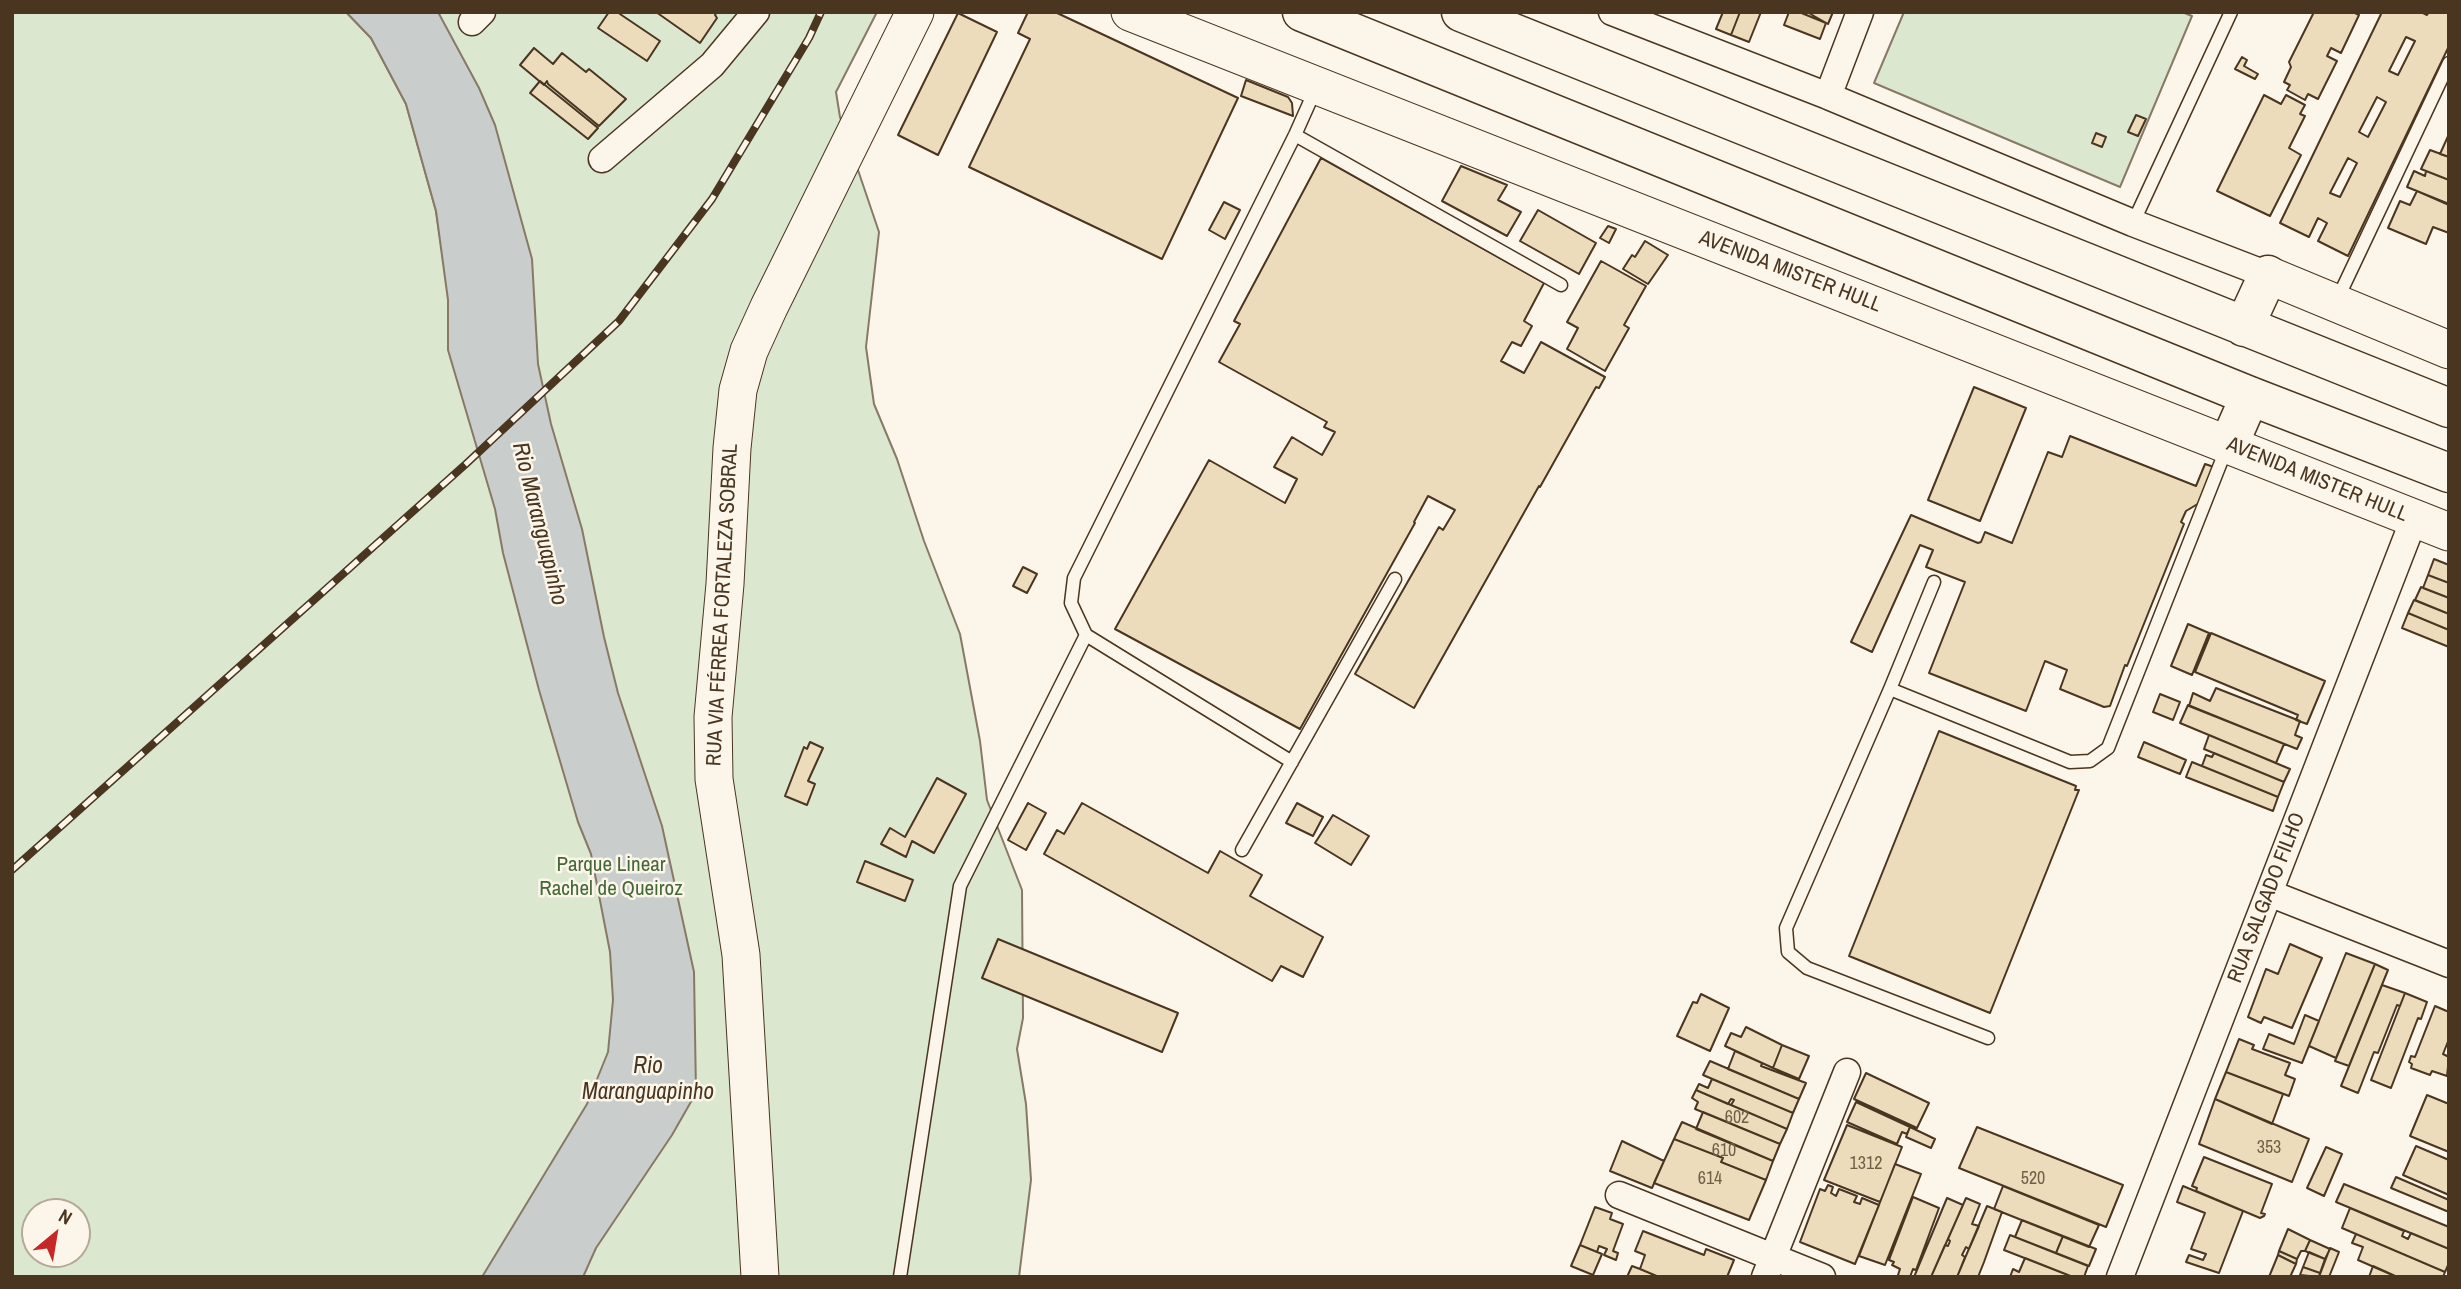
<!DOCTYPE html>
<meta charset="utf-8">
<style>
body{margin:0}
#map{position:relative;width:2461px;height:1289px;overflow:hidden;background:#fbf6e9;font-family:"Archivo Narrow",sans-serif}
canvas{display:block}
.frame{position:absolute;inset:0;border:14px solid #4a3520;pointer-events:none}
.north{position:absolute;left:21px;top:1198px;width:70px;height:70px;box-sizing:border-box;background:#fbf6e9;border:2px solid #b4a999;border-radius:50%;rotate:30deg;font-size:19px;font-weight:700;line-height:28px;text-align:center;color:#4a3520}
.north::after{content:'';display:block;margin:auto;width:24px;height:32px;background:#c62828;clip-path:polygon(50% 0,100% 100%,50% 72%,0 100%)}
</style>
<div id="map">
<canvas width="2461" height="1289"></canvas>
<div class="frame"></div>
<div class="north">N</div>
</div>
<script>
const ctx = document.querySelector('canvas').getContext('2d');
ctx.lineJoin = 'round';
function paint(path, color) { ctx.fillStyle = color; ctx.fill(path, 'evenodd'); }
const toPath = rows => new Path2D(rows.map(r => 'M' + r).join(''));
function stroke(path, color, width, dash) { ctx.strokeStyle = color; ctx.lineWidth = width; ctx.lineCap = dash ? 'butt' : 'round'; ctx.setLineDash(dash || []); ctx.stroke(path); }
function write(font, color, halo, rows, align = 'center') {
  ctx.font = font + ' "Archivo Narrow",sans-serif'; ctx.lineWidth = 5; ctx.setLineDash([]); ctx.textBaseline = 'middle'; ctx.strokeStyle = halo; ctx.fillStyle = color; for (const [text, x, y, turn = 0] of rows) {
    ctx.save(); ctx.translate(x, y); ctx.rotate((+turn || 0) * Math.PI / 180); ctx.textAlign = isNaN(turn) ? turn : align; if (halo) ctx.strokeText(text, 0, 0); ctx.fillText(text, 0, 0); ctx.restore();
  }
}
const green = toPath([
 [12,12,346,12,371,38,406,104,436,211,446,278,477,254,395,12,877,12,836,92,840,117,879,232,866,347,874,404,897,459,924,541,960,634,980,741,987,800,1022,890,1023,1018,1017,1049,1026,1104,1031,1180,1019,1277,12,1277,12,12],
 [35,1212,77,1212,77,1254,35,1254,35,1212],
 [1904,12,2182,12,2192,16,2120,187,1874,83,1904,12]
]);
paint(green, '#dce7d0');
stroke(green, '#887966', 2);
const water = toPath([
 [346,12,438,12,479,88,495,125,532,259,538,364,551,424,582,529,604,637,618,693,662,826,694,972,696,1093,672,1135,596,1248,583,1277,482,1277,587,1104,608,1052,613,1000,610,952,591,854,578,822,539,690,503,553,495,509,448,350,448,300,436,211,406,104,371,38,346,12]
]);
paint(water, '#c9cecd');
stroke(water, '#887966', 2);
const building = toPath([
 [609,12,617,12,660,41,647,61,598,28,609,12],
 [656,12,717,12,715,15,717,18,700,43,656,12],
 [1028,12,1055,12,1238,98,1162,259,969,167,1030,39,1018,33,1028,12],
 [1723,12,1740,12,1731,35,1716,29,1723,12],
 [1740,12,1761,12,1749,42,1731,35,1740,12],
 [1789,12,1799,12,1826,23,1820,39,1784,25,1789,12],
 [1807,12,1833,12,1828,24,1807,12],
 [2314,12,2353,12,2359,15,2341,53,2331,48,2327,56,2337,61,2318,99,2308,94,2305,100,2287,90,2290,85,2284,82,2291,67,2289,62,2314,12],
 [2382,12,2421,12,2427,15,2429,12,2449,12,2449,46,2348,256,2318,241,2327,223,2318,218,2309,237,2280,223,2382,12],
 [2406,37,2415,41,2398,75,2389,71,2406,37],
 [2377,97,2386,102,2368,137,2359,132,2377,97],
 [2348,158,2357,163,2340,197,2330,193,2348,158],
 [958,13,997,32,938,155,898,135,958,13],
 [534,48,553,64,562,53,586,72,589,69,626,99,599,126,548,84,547,81,544,85,520,65,534,48],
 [2242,57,2247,60,2244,66,2258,74,2255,79,2235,69,2242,57],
 [1246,80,1288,97,1292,103,1293,116,1241,96,1246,80],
 [540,81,598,128,588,139,530,93,540,81],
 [2264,95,2281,104,2286,95,2305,105,2300,114,2305,116,2289,148,2301,155,2270,216,2217,191,2264,95],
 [2136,115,2146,119,2138,136,2128,132,2136,115],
 [2096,133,2106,137,2102,147,2092,143,2096,133],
 [2449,134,2449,157,2440,154,2449,134],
 [2430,150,2449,157,2449,180,2421,169,2430,150],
 [1321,158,1544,283,1524,321,1532,326,1521,346,1512,342,1501,361,1524,373,1541,342,1605,377,1599,388,1596,387,1540,487,1539,486,1414,708,1355,674,1439,527,1443,530,1455,510,1428,496,1414,522,1415,523,1300,729,1115,629,1209,460,1285,503,1297,479,1274,467,1292,437,1322,455,1335,432,1324,427,1327,422,1219,362,1240,324,1234,321,1321,158],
 [1461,166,1507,185,1498,200,1521,212,1507,236,1442,201,1461,166],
 [2414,171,2425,176,2426,171,2449,180,2449,204,2407,187,2414,171],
 [2417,191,2449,205,2449,233,2433,227,2426,244,2388,228,2400,201,2410,205,2417,191],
 [1224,202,1240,210,1225,239,1209,230,1224,202],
 [1538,210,1596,243,1579,274,1520,241,1538,210],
 [1608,226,1616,229,1609,243,1600,238,1608,226],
 [1645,241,1668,255,1648,284,1623,269,1632,255,1635,257,1645,241],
 [1601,261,1646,286,1624,325,1629,328,1605,371,1567,349,1578,328,1567,322,1601,261],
 [1974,387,2026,408,1980,521,1928,500,1974,387],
 [2070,436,2196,486,2205,464,2214,467,2201,502,2186,511,2181,522,2184,524,2127,666,2125,665,2110,706,2104,707,2060,689,2067,670,2045,661,2026,711,1929,673,1965,582,1926,567,1933,550,1920,545,1872,652,1851,642,1911,515,1978,543,1981,542,1985,532,2012,543,2048,452,2062,457,2070,436],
 [2434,559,2449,565,2449,583,2428,575,2434,559],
 [1023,567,1037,574,1027,593,1013,586,1023,567],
 [2428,575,2449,583,2449,598,2423,588,2428,575],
 [2421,587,2449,598,2449,614,2415,600,2421,587],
 [2414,600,2449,614,2449,630,2408,613,2414,600],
 [2408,613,2449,630,2449,647,2402,628,2408,613],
 [2188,624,2209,633,2192,675,2171,666,2188,624],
 [2211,633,2325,681,2307,724,2296,720,2298,715,2195,672,2211,633],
 [2216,688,2300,721,2295,735,2302,738,2297,749,2189,706,2193,693,2210,701,2216,688],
 [2160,694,2180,702,2173,720,2153,712,2160,694],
 [2188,705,2284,744,2276,763,2180,723,2188,705],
 [1939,731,2076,786,2075,790,2079,790,1990,1013,1849,956,1939,731],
 [2209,735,2290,769,2284,782,2204,749,2209,735],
 [810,742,823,748,808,781,815,784,807,805,785,796,804,747,807,749,810,742],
 [2144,742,2186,760,2180,774,2138,757,2144,742],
 [2214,753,2284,782,2278,797,2202,766,2206,755,2212,757,2214,753],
 [2192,762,2278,797,2273,811,2186,777,2192,762],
 [937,778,966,794,934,853,912,841,906,857,881,844,890,828,905,837,937,778],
 [1028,803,1046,813,1026,850,1008,840,1028,803],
 [1082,803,1208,873,1220,851,1262,875,1250,896,1323,937,1303,977,1281,966,1272,981,1044,854,1057,830,1064,834,1082,803],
 [1297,803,1323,817,1313,836,1286,823,1297,803],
 [1333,815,1369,836,1351,865,1315,843,1333,815],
 [865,861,913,880,905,901,857,882,865,861],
 [998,939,1178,1013,1162,1052,982,978,998,939],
 [2290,944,2322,958,2292,1028,2264,1017,2261,1023,2248,1017,2266,969,2278,974,2290,944],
 [2346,953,2375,964,2336,1058,2309,1046,2346,953],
 [2375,964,2388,970,2349,1066,2335,1061,2375,964],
 [2382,985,2405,993,2400,1006,2397,1005,2378,1053,2374,1052,2358,1093,2341,1086,2382,985],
 [2405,993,2427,1002,2421,1019,2418,1018,2391,1088,2371,1080,2405,993],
 [1701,994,1729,1008,1710,1051,1677,1036,1693,1002,1697,1003,1701,994],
 [2435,1006,2449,1012,2449,1039,2443,1054,2449,1057,2447,1076,2432,1071,2430,1075,2411,1068,2412,1064,2409,1062,2411,1056,2415,1057,2435,1006],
 [2305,1015,2319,1021,2302,1063,2263,1049,2269,1034,2294,1044,2305,1015],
 [1746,1027,1782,1045,1773,1068,1725,1046,1731,1033,1741,1037,1746,1027],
 [2239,1039,2254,1045,2252,1049,2290,1063,2285,1075,2295,1079,2289,1096,2226,1072,2239,1039],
 [1782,1045,1809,1056,1799,1079,1773,1068,1782,1045],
 [1735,1051,1762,1063,1761,1066,1806,1083,1799,1099,1728,1069,1735,1051],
 [1710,1061,1799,1099,1793,1113,1703,1075,1710,1061],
 [2226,1072,2283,1094,2272,1124,2215,1099,2226,1072],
 [1866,1073,1929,1103,1917,1128,1854,1099,1866,1073],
 [1712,1079,1793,1113,1787,1129,1731,1105,1734,1100,1731,1099,1728,1104,1696,1090,1699,1084,1708,1088,1712,1079],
 [1696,1090,1787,1129,1780,1144,1695,1109,1698,1102,1692,1098,1696,1090],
 [2427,1095,2449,1104,2449,1152,2410,1136,2427,1095],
 [2215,1099,2309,1139,2292,1182,2199,1144,2215,1099],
 [1856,1102,1910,1127,1907,1134,1902,1132,1897,1144,1847,1122,1856,1102],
 [1703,1112,1780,1144,1773,1161,1696,1129,1703,1112],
 [1682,1122,1773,1161,1766,1180,1721,1162,1723,1158,1674,1139,1682,1122],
 [1847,1125,1902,1147,1880,1202,1824,1180,1847,1125],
 [1910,1127,1935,1139,1931,1148,1906,1137,1910,1127],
 [1977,1127,2123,1185,2106,1227,1959,1168,1977,1127],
 [1674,1139,1723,1158,1721,1162,1766,1180,1749,1220,1654,1183,1674,1139],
 [1622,1141,1664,1161,1652,1188,1610,1171,1622,1141],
 [2416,1146,2449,1160,2449,1195,2403,1175,2416,1146],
 [2326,1147,2342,1154,2324,1196,2307,1188,2326,1147],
 [2204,1157,2272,1184,2261,1213,2265,1214,2264,1216,2260,1218,2196,1191,2197,1188,2192,1186,2204,1157],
 [1895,1164,1921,1174,1885,1265,1859,1256,1895,1164],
 [2396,1177,2449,1200,2449,1212,2391,1188,2396,1177],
 [2344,1184,2449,1227,2449,1249,2336,1202,2344,1184],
 [1828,1185,1833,1187,1831,1193,1836,1196,1839,1189,1857,1196,1854,1202,1860,1204,1862,1198,1879,1205,1855,1264,1800,1242,1820,1189,1825,1191,1828,1185],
 [2003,1186,2099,1225,2089,1247,1994,1209,2003,1186],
 [2183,1186,2243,1211,2219,1273,2186,1262,2189,1255,2203,1260,2206,1254,2191,1249,2205,1213,2177,1202,2183,1186],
 [1913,1197,1939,1208,1916,1270,1913,1269,1910,1277,1901,1277,1898,1275,1900,1269,1892,1265,1894,1262,1889,1260,1913,1197],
 [1947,1198,1963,1205,1931,1277,1914,1277,1947,1198],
 [1966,1198,1980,1204,1972,1224,1979,1226,1969,1249,1966,1247,1962,1255,1965,1257,1957,1277,1931,1277,1945,1245,1948,1246,1950,1241,1948,1239,1966,1198],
 [1987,1206,2002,1212,1984,1262,1978,1277,1957,1277,1987,1206],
 [1595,1207,1612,1213,1610,1219,1623,1224,1613,1251,1618,1253,1616,1260,1604,1255,1607,1249,1599,1246,1597,1252,1580,1245,1595,1207],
 [2350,1208,2404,1231,2402,1236,2408,1239,2411,1233,2449,1249,2449,1263,2445,1272,2342,1228,2350,1208],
 [2022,1220,2063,1236,2056,1253,2015,1237,2022,1220],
 [2288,1229,2310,1240,2305,1251,2301,1251,2297,1259,2279,1251,2288,1229],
 [1643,1231,1704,1255,1706,1249,1734,1260,1727,1277,1659,1277,1640,1269,1645,1255,1635,1251,1643,1231],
 [2356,1234,2445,1272,2443,1277,2397,1277,2358,1260,2363,1247,2352,1243,2356,1234],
 [2010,1235,2088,1266,2084,1277,2073,1277,2004,1250,2010,1235],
 [2063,1236,2096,1249,2089,1266,2056,1253,2063,1236],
 [2310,1240,2330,1249,2325,1259,2305,1251,2310,1240],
 [1580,1245,1602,1254,1593,1275,1571,1266,1580,1245],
 [2330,1248,2339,1252,2329,1277,2319,1277,2330,1248],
 [2279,1251,2297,1259,2296,1264,2278,1255,2279,1251],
 [2309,1252,2325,1259,2320,1273,2303,1267,2309,1252],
 [2278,1255,2296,1264,2290,1277,2269,1277,2278,1255],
 [2025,1258,2073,1277,2010,1277,2013,1269,2019,1272,2025,1258],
 [1632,1266,1640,1269,1659,1277,1627,1277,1632,1266],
 [2373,1266,2393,1275,2397,1277,2369,1277,2373,1266],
 [2303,1267,2320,1273,2319,1277,2300,1275,2303,1267]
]);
paint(building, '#ecdcbc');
stroke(building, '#4a3520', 2);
const lane = toPath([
 [1295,135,1561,285],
 [2133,223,2231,12],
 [2337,300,2449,63],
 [1934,582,1890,689,1786,928,1788,952,1807,968,1988,1038],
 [1086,635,1292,762],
 [1890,689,2070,762,2090,761,2108,748,2227,447],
 [1242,850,1395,579],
 [900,1277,960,886,1086,635,1071,603,1074,578,1295,135,1316,88]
]);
const street = toPath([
 [1612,12,1828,96,2133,223,2268,275],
 [472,22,482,12],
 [1828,96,1860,12],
 [602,159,712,65,756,12],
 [2269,893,2449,964],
 [1619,1195,1822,1277],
 [1765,1277,1847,1072],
 [2120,1277,2414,519]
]);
const secondary = toPath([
 [1130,12,2449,532],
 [2268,275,2449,350],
 [760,1277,741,955,714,779,713,717,725,584,732,448,738,390,749,351,769,307,915,12]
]);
const highway = toPath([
 [1302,12,2250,396,2449,473],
 [1461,12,2449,408],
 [2244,327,2268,275],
 [2229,444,2250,396]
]);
stroke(lane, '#4a3520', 15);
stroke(street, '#4a3520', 29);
stroke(secondary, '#4a3520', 39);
stroke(highway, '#4a3520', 41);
stroke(lane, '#fbf6e9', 12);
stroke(street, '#fbf6e9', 26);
stroke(secondary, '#fbf6e9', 37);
stroke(highway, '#fbf6e9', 38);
const rail = toPath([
 [12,870,467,463,619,321,712,199,809,38,821,12]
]);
stroke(rail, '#4a3520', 8);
stroke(rail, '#fbf6e9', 5, [16]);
write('18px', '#725f47', null, [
 ["602",1737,1118],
 ["353",2269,1148],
 ["610",1724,1151],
 ["1312",1866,1164],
 ["614",1710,1179],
 ["520",2033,1179]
]);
write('21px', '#4a3520', '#fbf6e9', [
 ["AVENIDA MISTER HULL",1790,272,21],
 ["AVENIDA MISTER HULL",2317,480,22],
 ["RUA VIA FÉRREA FORTALEZA SOBRAL",723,605,-87],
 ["RUA SALGADO FILHO",2267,898,-69]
]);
write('21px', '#436837', '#fbf6e9', [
 ["Parque Linear",611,865],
 ["Rachel de Queiroz",611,889]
]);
write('italic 23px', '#4a3520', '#fbf6e9', [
 ["Rio Maranguapinho",539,524,76],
 ["Rio",648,1067],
 ["Maranguapinho",648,1093]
]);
</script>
